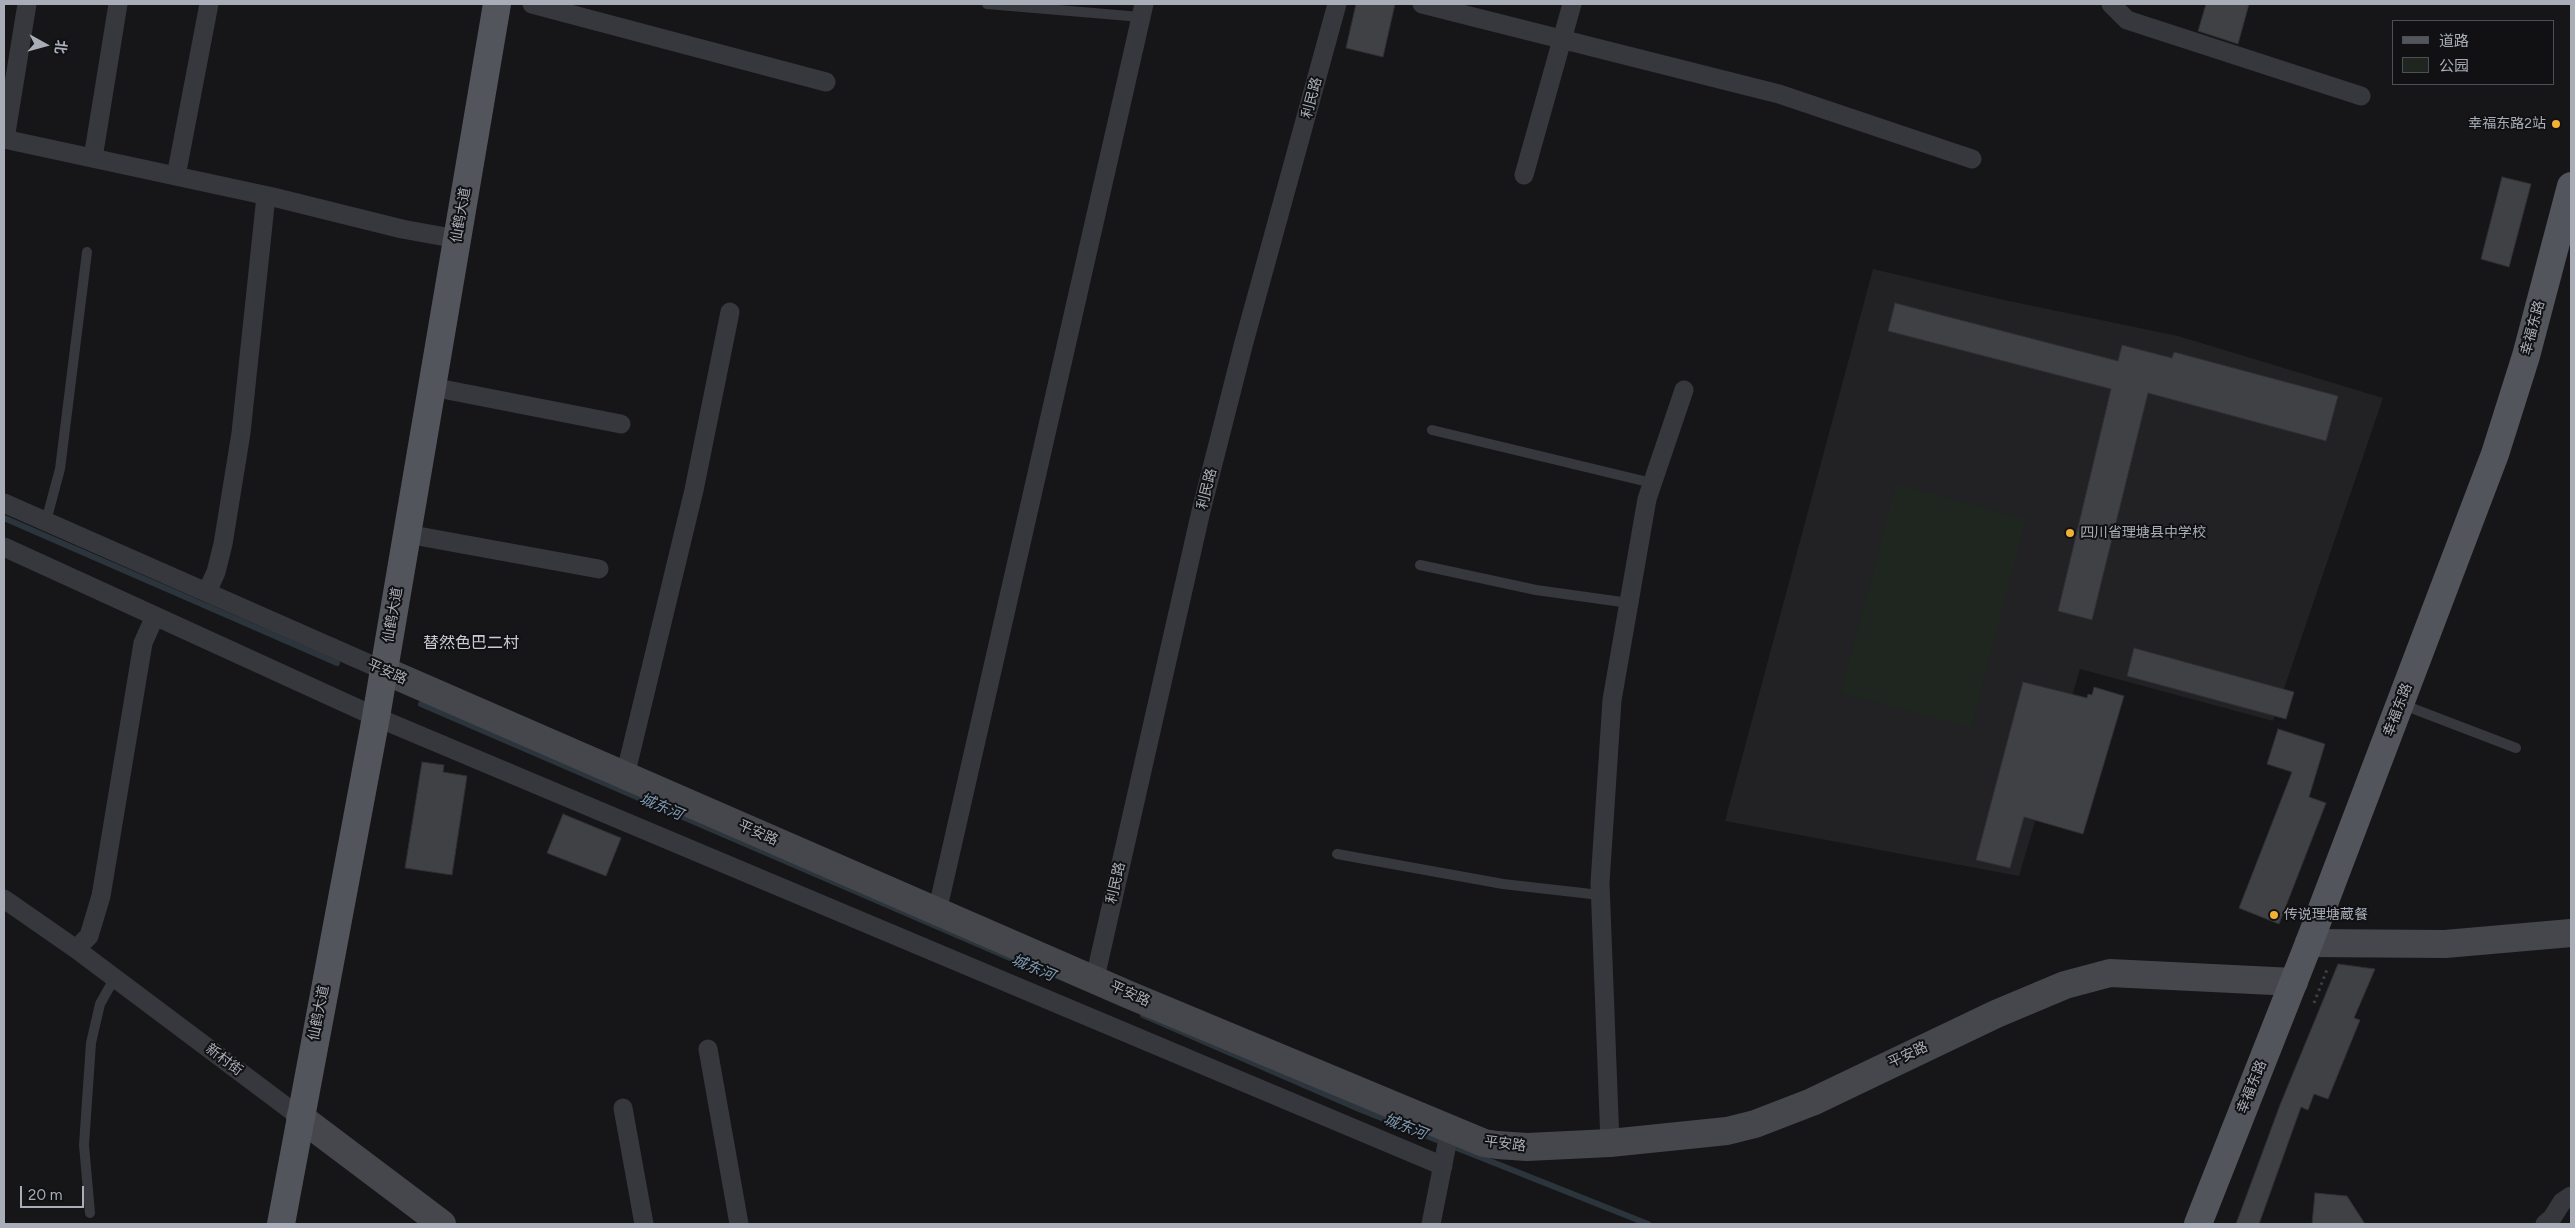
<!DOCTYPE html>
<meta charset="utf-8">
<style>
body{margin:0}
#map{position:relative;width:2575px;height:1228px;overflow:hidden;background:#161618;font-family:Figtree,"Noto Sans SC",sans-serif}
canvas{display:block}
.frame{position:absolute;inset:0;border:5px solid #a8adb8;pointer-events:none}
.legend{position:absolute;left:2392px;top:20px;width:162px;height:65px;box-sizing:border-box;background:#111113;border:1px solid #4d4f55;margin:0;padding:6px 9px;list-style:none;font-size:15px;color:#a8adb8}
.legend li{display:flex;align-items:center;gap:10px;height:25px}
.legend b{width:25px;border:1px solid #4d4f55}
.north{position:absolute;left:20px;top:20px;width:50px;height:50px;-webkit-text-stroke:4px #111113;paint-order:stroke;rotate:97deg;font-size:14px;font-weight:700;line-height:20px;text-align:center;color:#a8adb8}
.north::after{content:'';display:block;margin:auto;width:18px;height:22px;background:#a8adb8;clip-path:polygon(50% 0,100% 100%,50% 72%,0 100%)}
.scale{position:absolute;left:20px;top:1186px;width:64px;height:22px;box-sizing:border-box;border:2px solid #a8adb8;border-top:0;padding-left:6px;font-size:15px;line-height:18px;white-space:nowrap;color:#a8adb8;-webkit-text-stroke:4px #111113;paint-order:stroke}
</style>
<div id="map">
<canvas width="2575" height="1228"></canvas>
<div class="frame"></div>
<ul class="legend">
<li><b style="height:6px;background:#53555c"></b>道路</li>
<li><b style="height:14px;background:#1e261f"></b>公园</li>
</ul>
<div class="north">北</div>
<div class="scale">20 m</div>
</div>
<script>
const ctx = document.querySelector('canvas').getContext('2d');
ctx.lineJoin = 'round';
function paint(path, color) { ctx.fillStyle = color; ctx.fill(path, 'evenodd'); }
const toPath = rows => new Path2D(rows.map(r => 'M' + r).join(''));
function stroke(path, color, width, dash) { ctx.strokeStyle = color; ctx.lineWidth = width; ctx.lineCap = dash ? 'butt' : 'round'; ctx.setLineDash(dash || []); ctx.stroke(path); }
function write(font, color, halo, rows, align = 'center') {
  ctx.font = font + ' Figtree,"Noto Sans SC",sans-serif'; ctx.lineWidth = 4; ctx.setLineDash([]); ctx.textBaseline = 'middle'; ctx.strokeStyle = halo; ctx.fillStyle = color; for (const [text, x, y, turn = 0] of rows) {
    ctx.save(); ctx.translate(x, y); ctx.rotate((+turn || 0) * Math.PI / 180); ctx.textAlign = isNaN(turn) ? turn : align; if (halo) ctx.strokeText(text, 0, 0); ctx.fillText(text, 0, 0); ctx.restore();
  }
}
paint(toPath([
 [1873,269,2004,300,2178,336,2383,398,2273,721,2080,669,2019,876,1725,821]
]), '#222225');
paint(toPath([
 [1896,484,2026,519,1971,728,1841,693]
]), '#1e261f');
stroke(toPath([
 [4,518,337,663],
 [421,704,1024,964],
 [1143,1015,1359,1109,1648,1224]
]), '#2c353c', 6);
const building = toPath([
 [1356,4,1395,4,1383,57,1346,48,1356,4],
 [2206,4,2249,4,2238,44,2198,31,2206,4],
 [2502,177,2531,184,2509,267,2481,259,2502,177],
 [1895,303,2118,361,2122,345,2172,358,2174,352,2338,396,2326,441,2148,393,2092,620,2058,611,2111,389,1888,331,1895,303],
 [2134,648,2294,692,2286,719,2127,676,2134,648],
 [2023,682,2087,698,2088,694,2092,695,2094,687,2124,696,2083,834,2024,817,2010,868,1976,860,2023,682],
 [2278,729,2325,744,2309,797,2326,803,2279,924,2239,908,2292,772,2267,764,2278,729],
 [422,762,444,765,443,772,467,776,452,875,405,868,422,762],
 [563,814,621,838,606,876,547,853,563,814],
 [2338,964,2375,969,2354,1018,2360,1020,2328,1099,2314,1094,2308,1110,2301,1107,2259,1224,2236,1224,2280,1105,2338,964],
 [2315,1193,2347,1196,2365,1224,2312,1224,2315,1193]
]);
paint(building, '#404145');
stroke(building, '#303034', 1);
stroke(toPath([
 [2314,1003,2328,967]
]), '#3d3f44', 3, [2.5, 4]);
stroke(toPath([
 [987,4,1141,17],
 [1432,430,1652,483],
 [46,521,60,469,87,252],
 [1420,565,1536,590,1629,603],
 [2401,704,2516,748],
 [1337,854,1503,884,1600,895],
 [90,1213,84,1145,91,1043,100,1004,114,979]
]), '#37383d', 10);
stroke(toPath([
 [532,4,826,82],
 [1422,4,1779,94,1972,159],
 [2111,4,2127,20,2361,96],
 [4,139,273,197,402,229,457,239],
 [5,139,27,4],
 [93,158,118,4],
 [1524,175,1572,4],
 [176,176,209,4],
 [432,387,621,424],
 [4,503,383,670],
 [407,534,599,569],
 [4,547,376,717,1443,1166],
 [207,592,216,572,223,544,241,433,266,196],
 [625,776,694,490,730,312],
 [4,899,76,949,300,1117],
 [937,912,1144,4],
 [76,949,89,936,101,896,143,643,155,616],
 [1095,978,1201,511,1243,346,1337,4],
 [708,1049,739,1224],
 [623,1108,644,1224],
 [1610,1143,1600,883,1612,700,1647,499,1684,390],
 [1431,1224,1450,1129],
 [2545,1224,2552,1218,2562,1202,2571,1196]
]), '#37383d', 19);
stroke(toPath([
 [383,670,1127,994,1484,1143,1497,1145,1527,1147,1610,1143,1727,1131,1755,1124,1812,1102,1996,1014,2065,985,2110,973,2294,982],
 [2309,943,2445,944,2571,933],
 [300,1117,442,1224]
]), '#45474d', 28);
stroke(toPath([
 [281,1224,376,717,497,4],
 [2198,1224,2309,943,2495,454,2526,356,2571,186]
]), '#53555c', 28);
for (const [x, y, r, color] of [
 [2556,124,5,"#f2b134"],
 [2070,533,5,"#f2b134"],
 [2274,915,5,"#f2b134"]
]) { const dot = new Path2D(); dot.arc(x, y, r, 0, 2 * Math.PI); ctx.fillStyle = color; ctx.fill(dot); stroke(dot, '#111113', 2); }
write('14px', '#a8adb8', '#111113', [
 ["利民路",1312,98,-75],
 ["仙鹤大道",461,215,-80],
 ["幸福东路",2533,328,-75],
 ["利民路",1207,489,-76],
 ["仙鹤大道",393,615,-80],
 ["平安路",387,672,24],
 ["幸福东路",2398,710,-69],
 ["平安路",758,833,24],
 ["利民路",1116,883,-77],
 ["平安路",1130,994,24],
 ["仙鹤大道",319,1013,-79],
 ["平安路",1908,1055,-25],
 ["新村街",224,1060,37],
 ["幸福东路",2252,1087,-68],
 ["平安路",1505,1144,7]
]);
write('14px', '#a8adb8', '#111113', [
 ["幸福东路2站",2546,124,"right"],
 ["四川省理塘县中学校",2080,533],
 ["传说理塘蔵餐",2284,915]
], 'left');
write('italic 15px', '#7f9bb3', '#111113', [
 ["城东河",661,807,23],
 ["城东河",1033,968,23],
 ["城东河",1405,1127,22]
]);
write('16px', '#c9ccd4', '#111113', [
 ["替然色巴二村",471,643]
]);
</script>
